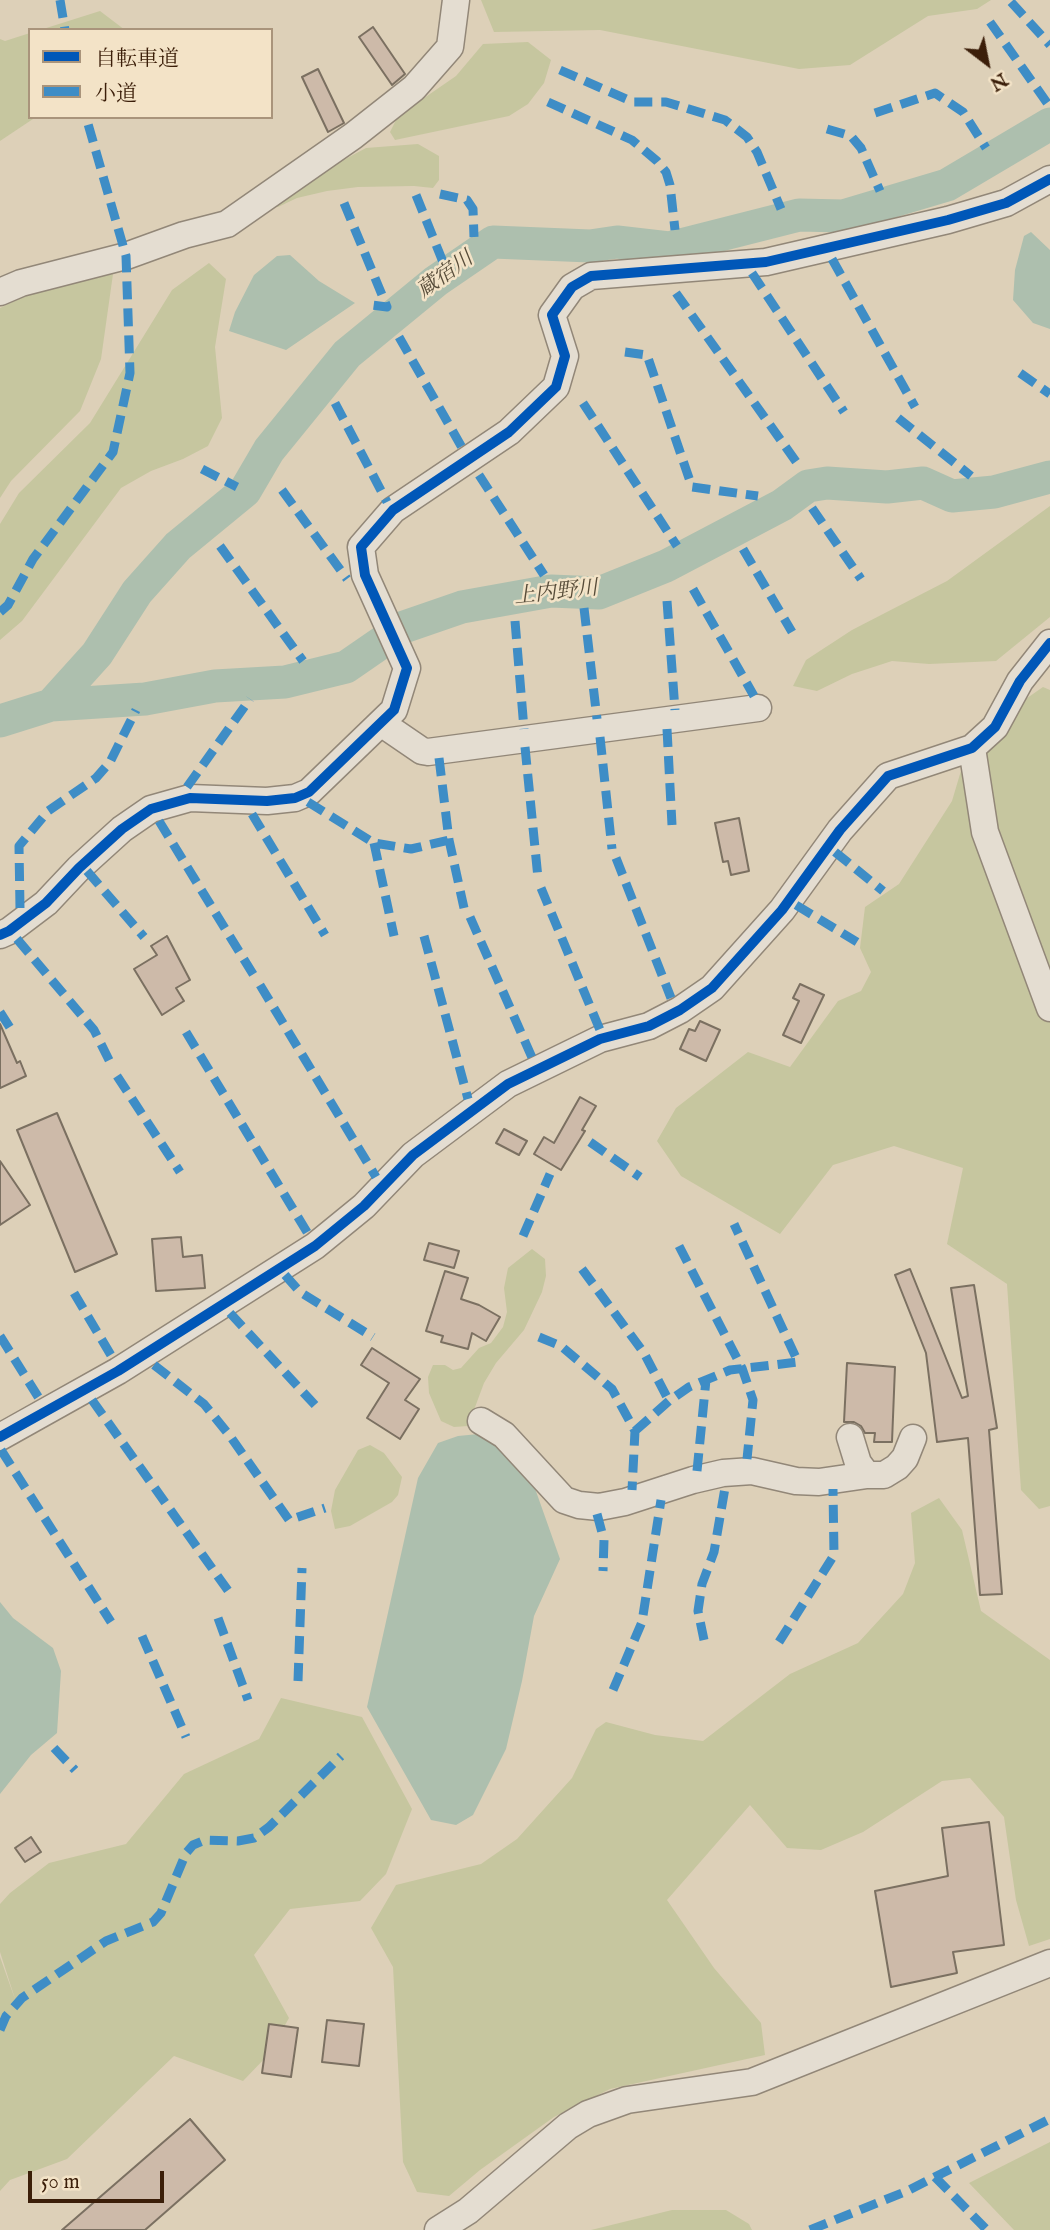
<!DOCTYPE html>
<meta charset="utf-8">
<style>
body{margin:0}
#map{position:relative;width:1050px;height:2230px;overflow:hidden;background:#ddd0b8;font-family:"IM FELL English","Noto Serif JP",serif}
canvas{display:block}
.legend{position:absolute;left:28px;top:28px;width:245px;height:91px;box-sizing:border-box;background:#f3e3c7;border:2px solid #a9947b;margin:0;padding:9px 12px;list-style:none;font-size:21px;color:#3b1e09}
.legend li{display:flex;align-items:center;gap:14px;height:35px}
.legend b{width:35px;border:2px solid #a9947b}
.north{position:absolute;left:952px;top:28px;width:70px;height:70px;-webkit-text-stroke:5px #f3e3c7;paint-order:stroke;rotate:148deg;font-size:19px;font-weight:700;line-height:28px;text-align:center;color:#3b1e09}
.north::after{content:'';display:block;margin:auto;width:24px;height:32px;background:#3b1e09;clip-path:polygon(50% 0,100% 100%,50% 72%,0 100%)}
.scale{position:absolute;left:28px;top:2171px;width:136px;height:32px;box-sizing:border-box;border:4px solid #3b1e09;border-top:0;padding-left:9px;font-size:21px;line-height:24px;white-space:nowrap;color:#3b1e09;-webkit-text-stroke:5px #f3e3c7;paint-order:stroke}
</style>
<div id="map">
<canvas width="1050" height="2230"></canvas>
<ul class="legend">
<li><b style="height:9px;background:#0057b8"></b>自転車道</li>
<li><b style="height:9px;background:#3e8dc6"></b>小道</li>
</ul>
<div class="north">N</div>
<div class="scale">50 m</div>
</div>
<script>
const ctx = document.querySelector('canvas').getContext('2d');
ctx.lineJoin = 'round';
function paint(path, color) { ctx.fillStyle = color; ctx.fill(path, 'evenodd'); }
const toPath = rows => new Path2D(rows.map(r => 'M' + r).join(''));
function stroke(path, color, width, dash) { ctx.strokeStyle = color; ctx.lineWidth = width; ctx.lineCap = dash ? 'butt' : 'round'; ctx.setLineDash(dash || []); ctx.stroke(path); }
function write(font, color, halo, rows, align = 'center') {
  ctx.font = font + ' "IM FELL English","Noto Serif JP",serif'; ctx.lineWidth = 5; ctx.setLineDash([]); ctx.textBaseline = 'middle'; ctx.strokeStyle = halo; ctx.fillStyle = color; for (const [text, x, y, turn = 0] of rows) {
    ctx.save(); ctx.translate(x, y); ctx.rotate((+turn || 0) * Math.PI / 180); ctx.textAlign = isNaN(turn) ? turn : align; if (halo) ctx.strokeText(text, 0, 0); ctx.fillText(text, 0, 0); ctx.restore();
  }
}
paint(toPath([
 [481,0,991,0,977,9,928,16,850,65,799,69,600,30,494,32],
 [100,11,125,30,40,30],
 [30,33,30,117,36,117,0,141,0,39,5,41],
 [528,42,551,60,544,83,528,104,509,116,395,140,390,132,398,116,456,76,483,44],
 [418,144,439,156,439,180,433,188,414,186,358,187,327,191,297,198,278,207,268,205,306,180,366,148],
 [209,263,226,279,215,347,222,418,208,446,183,459,151,471,121,488,22,621,0,640,0,524,19,493,90,423,172,290],
 [113,274,101,359,80,411,11,481,0,498,0,308,32,293],
 [1050,506,1050,617,996,661,929,664,892,661,852,674,817,691,793,686,806,660,852,630,947,581],
 [1043,687,1050,690,1050,1506,1039,1509,1021,1490,1007,1284,947,1244,963,1168,894,1146,833,1165,780,1234,681,1176,657,1141,676,1108,748,1052,790,1067,838,1001,861,991,871,972,860,948,865,907,899,884,952,801,971,737],
 [532,1249,545,1259,546,1276,542,1292,524,1330,496,1363,484,1383,468,1426,454,1427,441,1421,429,1393,428,1377,433,1365,445,1365,453,1370,461,1368,479,1348,491,1343,503,1327,507,1312,504,1288,508,1268],
 [370,1445,384,1453,402,1477,398,1495,392,1502,350,1526,335,1529,331,1511,335,1490,358,1450],
 [939,1498,962,1530,981,1611,1050,1660,1050,1939,1029,1946,1016,1900,1004,1817,970,1778,942,1781,863,1832,821,1850,787,1848,750,1805,667,1900,714,1968,761,2023,765,2055,610,2089,554,2117,480,2170,449,2196,417,2192,403,2162,393,1967,371,1928,396,1885,481,1864,517,1839,572,1778,596,1729,606,1722,655,1735,703,1741,790,1674,858,1643,903,1594,915,1563,911,1513],
 [281,1698,362,1717,412,1809,386,1874,360,1901,290,1909,254,1955,289,2018,268,2055,243,2081,174,2056,67,2159,10,2180,0,2191,0,1957,16,2002,0,1952,0,1904,10,1893,49,1863,126,1844,184,1774,259,1739],
 [1050,2142,1050,2230,1014,2230,969,2183],
 [672,2210,726,2210,749,2224,752,2230,591,2230]
]), '#c6c69f');
paint(toPath([
 [1031,232,1050,250,1050,329,1033,323,1013,300,1015,270,1024,236],
 [290,255,319,281,355,303,286,350,229,331,235,312,254,275,277,256],
 [489,1433,532,1480,560,1559,534,1616,522,1681,506,1749,473,1815,456,1825,431,1820,367,1707,418,1478,438,1443,458,1436],
 [0,1602,13,1618,53,1648,61,1671,57,1733,31,1755,0,1794]
]), '#adbfae');
stroke(toPath([
 [51,705,145,699,215,686,285,682,346,667,404,627,462,607,551,591,599,593,666,566,782,505,808,486,827,483,887,487,923,483,952,496,994,492,1050,477],
 [0,721,51,705,97,654,137,592,178,546,245,491,269,450,347,354,436,281,493,242,590,246,617,242,669,248,799,215,843,216,947,185,1050,124]
]), '#adbfae', 33);
const building = toPath([
 [373,27,405,74,392,85,359,37,373,27],
 [318,69,344,123,328,132,302,77,318,69],
 [739,818,749,871,731,875,728,861,723,862,715,823,739,818],
 [167,936,190,980,176,988,184,1001,162,1015,134,969,157,955,151,946,167,936],
 [800,984,824,995,801,1043,783,1035,799,1001,793,998,800,984],
 [700,1021,720,1030,706,1061,680,1049,689,1029,695,1031,700,1021],
 [0,1024,17,1063,20,1061,26,1076,0,1088,0,1024],
 [580,1097,596,1106,582,1130,585,1131,561,1170,534,1154,544,1137,554,1143,580,1097],
 [57,1113,117,1254,75,1272,17,1130,57,1113],
 [504,1129,527,1141,519,1155,496,1143,504,1129],
 [0,1161,30,1205,0,1225,0,1161],
 [181,1237,183,1257,202,1255,205,1288,156,1291,152,1239,181,1237],
 [429,1243,459,1251,454,1268,424,1260,429,1243],
 [910,1269,962,1398,968,1396,951,1288,974,1285,997,1428,989,1430,1002,1594,980,1595,968,1438,937,1442,926,1353,895,1275,910,1269],
 [445,1271,468,1278,461,1299,479,1305,500,1317,486,1341,472,1333,468,1349,441,1342,443,1336,426,1331,445,1271],
 [372,1348,420,1379,405,1400,419,1409,400,1439,367,1418,389,1383,361,1365,372,1348],
 [847,1363,895,1367,892,1442,874,1442,875,1433,865,1433,861,1426,854,1422,844,1422,847,1363],
 [989,1822,1004,1945,953,1952,957,1973,891,1987,875,1891,948,1876,942,1828,989,1822],
 [31,1837,41,1852,25,1862,15,1848,31,1837],
 [327,2020,364,2024,359,2066,322,2062,327,2020],
 [269,2024,298,2028,291,2077,262,2073,269,2024],
 [190,2119,225,2160,145,2230,62,2230,190,2119]
]);
paint(building, '#cdbaa9');
stroke(building, '#7b7061', 2);
const minor = toPath([
 [0,292,21,283,126,256,184,235,227,224,353,136,414,88,450,47,456,0],
 [381,723,422,751,428,752,758,708],
 [972,748,985,832,1050,1008],
 [0,935,9,931,46,903,79,868,122,829,151,809,190,798,267,801,295,798,309,792,394,710,407,668,365,575,361,547,393,510,509,432,556,387,565,356,552,315,572,287,591,276,766,262,948,220,1006,203,1050,179],
 [481,1421,504,1435,564,1500,579,1505,599,1507,625,1502,693,1480,723,1473,752,1471,796,1481,819,1482,867,1475,884,1475,897,1467,905,1458,913,1438],
 [0,1437,118,1371,315,1246,364,1206,413,1155,508,1084,600,1039,649,1026,680,1010,712,988,782,910,840,830,888,776,972,748,995,727,1020,681,1050,643],
 [850,1437,858,1463,867,1475],
 [438,2230,468,2211,568,2126,588,2114,627,2100,752,2082,1050,1963]
]);
stroke(minor, '#928778', 29);
stroke(minor, '#e4ddd1', 26);
stroke(toPath([
 [60,0,65,30],
 [1011,2,1050,45],
 [990,22,1050,107],
 [560,70,633,102,666,102,725,120,747,137,757,152,781,209],
 [548,102,632,140,657,161,666,172,670,185,675,230],
 [875,113,935,93,963,112,986,148],
 [827,129,851,136,861,148,880,191],
 [440,194,467,200,473,209,474,237],
 [416,195,443,262],
 [344,203,387,307,365,304],
 [832,259,915,407],
 [752,273,844,412],
 [676,293,797,463],
 [399,337,464,451],
 [625,352,647,355,692,487,758,496],
 [1020,373,1050,394],
 [335,403,387,502],
 [583,403,677,546],
 [898,418,971,476],
 [202,469,237,487],
 [479,475,544,575],
 [282,490,347,579],
 [812,508,861,579],
 [220,546,303,661],
 [743,549,792,632],
 [693,589,754,696],
 [667,601,675,710],
 [584,608,597,719],
 [0,612,8,605,33,559,113,452,130,373,126,256,86,117],
 [515,621,524,729],
 [667,729,672,825],
 [600,737,612,849],
 [525,747,538,878],
 [439,758,449,840,464,908],
 [187,787,250,699],
 [308,802,374,843,411,849,449,840],
 [252,814,325,935],
 [159,821,256,979],
 [374,843,394,936],
 [835,852,883,891],
 [616,858,671,998],
 [87,871,144,937],
 [541,888,600,1030],
 [796,905,857,942],
 [20,908,19,846,48,811,96,778,110,762,136,710],
 [470,917,534,1062],
 [424,936,468,1099],
 [17,939,94,1030,112,1066],
 [260,985,376,1177],
 [0,1012,14,1034],
 [186,1032,310,1237],
 [117,1076,180,1172],
 [590,1142,640,1177],
 [523,1236,550,1174],
 [679,1246,742,1368,753,1400,747,1459],
 [582,1269,644,1353,669,1401],
 [285,1275,300,1292,373,1337],
 [74,1293,115,1362],
 [230,1313,315,1405],
 [0,1336,42,1403],
 [539,1337,561,1346,612,1389,635,1431,632,1490],
 [154,1365,204,1404,230,1436,289,1520,325,1508],
 [92,1400,229,1592],
 [635,1431,669,1401,689,1387,730,1370,798,1362,734,1224],
 [1,1450,111,1622],
 [697,1471,706,1380],
 [597,1514,604,1540,603,1571],
 [218,1618,248,1700],
 [142,1636,186,1737],
 [704,1640,698,1611,702,1584,714,1552,726,1482],
 [779,1642,834,1555,833,1489],
 [298,1681,302,1568],
 [613,1690,642,1622,661,1500],
 [54,1748,75,1770],
 [0,2030,6,2016,22,1998,106,1941,153,1922,161,1913,186,1853,193,1845,205,1840,238,1841,254,1838,269,1827,341,1756],
 [935,2177,987,2230],
 [810,2230,907,2191,1050,2119]
]), '#3e8dc6', 9, [18, 9]);
stroke(toPath([
 [0,935,9,931,46,903,79,868,122,829,151,809,190,798,267,801,295,798,309,792,394,710,407,668,365,575,361,547,393,510,509,432,556,387,565,356,552,315,572,287,591,276,766,262,948,220,1006,203,1050,179],
 [0,1437,118,1371,315,1246,364,1206,413,1155,508,1084,600,1039,649,1026,680,1010,712,988,782,910,840,830,888,776,972,748,995,727,1020,681,1050,643]
]), '#0057b8', 10);
write('italic 21px', '#574c39', '#f3e3c7', [
 ["蔵宿川",446,276,-36],
 ["上内野川",556,594,-6]
]);
</script>
